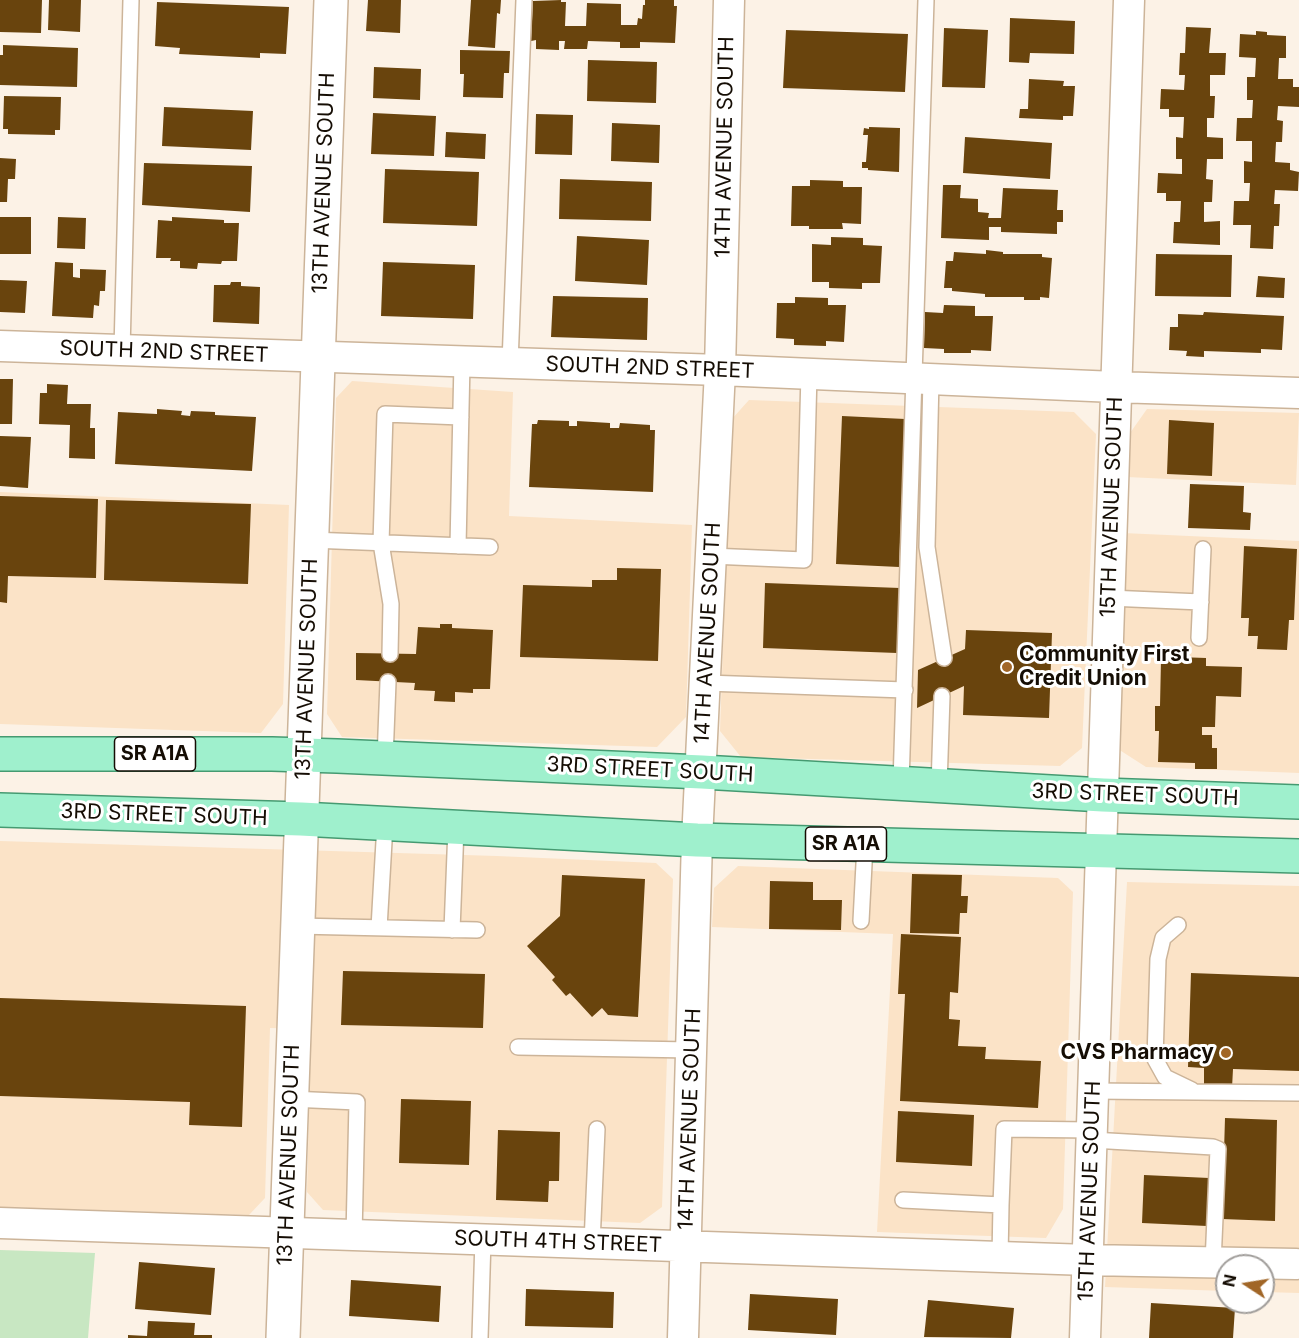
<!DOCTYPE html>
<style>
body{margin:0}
#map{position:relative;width:1299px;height:1338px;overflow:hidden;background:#fcf2e6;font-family:Inter,sans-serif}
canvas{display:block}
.north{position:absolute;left:1215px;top:1254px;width:60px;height:60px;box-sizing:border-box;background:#fff;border:2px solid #a19e9b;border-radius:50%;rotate:282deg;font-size:16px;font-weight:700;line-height:24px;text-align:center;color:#150d04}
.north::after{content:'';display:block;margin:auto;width:21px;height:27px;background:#a16627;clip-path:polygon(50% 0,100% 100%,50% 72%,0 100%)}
</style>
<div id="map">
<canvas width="1299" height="1338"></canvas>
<div class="north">N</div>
</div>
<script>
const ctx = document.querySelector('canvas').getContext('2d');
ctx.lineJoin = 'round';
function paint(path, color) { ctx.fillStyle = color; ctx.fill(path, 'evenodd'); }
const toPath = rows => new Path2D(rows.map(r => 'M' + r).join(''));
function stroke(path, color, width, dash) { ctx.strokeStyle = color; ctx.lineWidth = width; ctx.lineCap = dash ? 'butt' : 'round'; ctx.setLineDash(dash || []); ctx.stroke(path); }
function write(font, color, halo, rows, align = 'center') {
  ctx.font = font + ' Inter,sans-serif'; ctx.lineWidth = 6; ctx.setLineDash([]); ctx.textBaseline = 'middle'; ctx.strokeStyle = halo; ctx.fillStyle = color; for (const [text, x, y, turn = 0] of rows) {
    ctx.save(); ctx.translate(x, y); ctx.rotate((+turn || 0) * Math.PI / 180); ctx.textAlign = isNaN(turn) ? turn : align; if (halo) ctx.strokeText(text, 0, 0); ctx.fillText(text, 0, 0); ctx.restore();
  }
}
paint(toPath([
 [352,381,513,392,509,516,692,525,686,717,657,747,342,737,327,714,336,398],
 [749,400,1074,412,1096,434,1082,748,1060,766,741,757,720,731,731,420],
 [1147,409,1299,413,1296,485,1127,477,1130,433],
 [0,492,289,505,283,704,261,733,0,724],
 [1123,533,1299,541,1299,773,1146,767,1118,749],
 [0,841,497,856,656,863,673,879,662,1207,640,1223,323,1210,307,1192,311,1029,270,1028,265,1198,249,1215,0,1207],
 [738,866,1058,878,1073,892,1063,1209,1046,1238,877,1232,893,934,712,927,714,888],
 [1127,882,1299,886,1299,1293,1263,1292,1263,1266,1227,1266,1227,1291,1105,1287]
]), '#fbe3c7');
paint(toPath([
 [0,1250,95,1253,88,1338,0,1338]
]), '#c8e7c2');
paint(toPath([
 [0,0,42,0,41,33,0,32],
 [49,0,81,0,80,32,48,30],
 [368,0,401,0,400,33,366,31],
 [471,0,501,0,500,14,497,13,495,48,468,46],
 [561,0,561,2,566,2,565,26,586,26,587,3,621,4,621,25,637,25,638,18,642,19,643,5,645,5,645,0,674,0,674,6,677,6,675,43,640,42,640,48,620,48,620,42,588,41,587,49,564,49,565,41,559,41,559,50,536,49,536,40,531,41,533,1],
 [157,2,289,7,286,54,260,53,260,58,179,54,180,48,155,46],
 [1010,18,1075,21,1074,54,1030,53,1029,63,1009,62],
 [1186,27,1211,28,1209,53,1226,53,1225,75,1210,75,1210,96,1215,96,1214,118,1207,118,1207,137,1223,138,1223,159,1207,159,1206,179,1213,180,1212,202,1204,202,1204,222,1220,221,1220,245,1173,243,1174,222,1180,222,1181,201,1166,201,1166,193,1157,193,1158,173,1182,174,1182,159,1176,159,1176,137,1183,138,1184,117,1169,117,1169,109,1160,109,1161,89,1184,90,1185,75,1179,75,1180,53,1185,53],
 [944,28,988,30,985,88,942,87],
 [786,30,908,34,905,92,783,88],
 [1256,31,1267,32,1267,35,1286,36,1286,58,1279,58,1278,79,1293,79,1293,87,1299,87,1299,107,1278,106,1277,120,1283,121,1282,142,1276,142,1275,162,1290,163,1290,170,1299,172,1298,191,1275,190,1274,204,1280,204,1279,226,1274,226,1273,249,1250,248,1251,225,1233,225,1234,201,1249,201,1250,183,1244,183,1244,161,1252,162,1252,141,1236,141,1237,118,1252,118,1253,100,1247,100,1247,77,1255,77,1256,58,1239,57,1240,34,1256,35],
 [3,45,78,48,77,87,0,85,0,55,3,55],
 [460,50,510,51,509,73,504,73,503,98,463,97,464,74,460,74],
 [588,60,657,62,656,103,587,101],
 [374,67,421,69,420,100,373,98],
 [1029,79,1064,81,1063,86,1075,86,1073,116,1063,116,1063,120,1019,118,1020,109,1028,109],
 [4,96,61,97,60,130,55,130,55,135,8,134,8,129,3,129],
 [164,107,253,111,251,150,162,146],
 [373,113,436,116,434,156,371,154],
 [536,114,573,115,572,155,535,154],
 [612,123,660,125,659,163,611,161],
 [869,127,900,128,899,172,868,170,868,168,862,168,862,162,866,162,868,135,863,135,864,128,869,129],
 [446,132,486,134,485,159,445,157],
 [965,137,1052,143,1050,179,963,173],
 [0,158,16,159,15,179,8,179,7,202,0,202],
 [144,163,252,166,250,212,142,205],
 [385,169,479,172,477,226,383,223],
 [560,179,652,182,651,221,559,219],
 [810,180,843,181,843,187,862,187,861,224,842,223,843,229,809,229,809,226,791,226,792,186,810,186],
 [943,185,961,185,960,198,978,199,978,212,989,213,988,218,1001,218,1003,188,1058,190,1057,210,1063,210,1063,222,1057,222,1057,234,1001,232,1001,227,989,227,989,240,941,238],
 [0,217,31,217,31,254,0,254],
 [58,217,86,218,85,249,57,248],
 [172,217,224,220,224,223,239,223,237,261,222,261,221,264,198,263,197,269,180,268,180,261,170,261,171,258,156,258,158,220,172,221],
 [577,236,649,240,647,285,575,281],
 [831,237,863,238,863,245,882,246,880,283,862,283,862,289,829,288,829,282,812,282,812,244,831,245],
 [986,250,1003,252,1003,254,1042,254,1042,257,1052,258,1049,298,1040,297,1040,300,1024,300,1024,297,985,297,985,294,952,291,952,288,944,288,946,261,953,261,954,252,986,254],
 [1156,254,1232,255,1231,297,1155,296],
 [55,262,73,263,73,277,80,278,80,269,106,270,105,291,100,291,99,306,94,305,93,318,52,316],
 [383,262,475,265,473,319,381,316],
 [1258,276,1285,278,1284,298,1256,297],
 [0,280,27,281,25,313,0,312],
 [231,282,241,282,241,286,260,287,259,324,213,322,214,285,230,285],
 [553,296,648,298,647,340,551,337],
 [795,297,828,298,828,305,846,305,844,342,826,341,826,346,794,345,794,339,776,338,777,303,795,303],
 [944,305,975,306,975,316,993,316,991,351,971,350,971,353,944,353,944,349,924,348,925,312,943,313],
 [1204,312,1284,316,1282,350,1261,349,1261,353,1204,351,1204,357,1186,356,1187,351,1169,350,1170,327,1178,327,1178,314,1203,315],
 [0,379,13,379,12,424,0,424],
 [47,384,68,385,67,404,91,404,90,428,95,428,95,459,69,458,70,425,39,424,40,393,47,393],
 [157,409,182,411,181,415,190,416,191,411,215,412,215,415,256,417,252,471,115,464,118,412,157,414],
 [842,416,905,419,899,567,836,564],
 [538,420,569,421,569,426,577,426,577,421,610,423,610,428,619,428,620,423,650,425,650,430,655,430,653,492,529,487,532,424,537,424],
 [1169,420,1214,423,1212,476,1167,474],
 [0,436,31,437,28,488,0,486],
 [1190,484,1244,486,1243,512,1251,513,1250,530,1188,528],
 [0,496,98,499,96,578,8,576,7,603,0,602],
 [106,500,251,504,248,584,104,580],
 [1244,546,1297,549,1294,620,1289,620,1287,650,1257,649,1258,636,1248,636,1249,618,1241,618],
 [617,568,661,569,658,661,520,657,523,585,592,587,592,580,617,580],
 [765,583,900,588,897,653,763,648],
 [440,624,452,624,452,628,493,630,490,689,473,689,473,693,455,692,455,702,434,701,435,691,414,690,415,683,356,680,356,653,416,654,418,627,440,628],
 [966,630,1052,633,1049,718,963,715,964,686,917,708,918,670,965,649],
 [1178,657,1206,658,1206,666,1242,667,1241,697,1216,696,1215,727,1202,727,1202,735,1212,735,1212,748,1217,748,1217,769,1195,769,1195,763,1158,762,1159,731,1155,731,1155,706,1160,706,1161,660,1178,660],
 [912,874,962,875,961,896,968,896,967,913,960,913,959,934,910,933],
 [562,875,645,879,638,1017,608,1015,602,1008,592,1017,570,993,566,996,552,980,555,977,527,946,560,916],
 [770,881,813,882,813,900,842,900,841,930,769,929],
 [901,934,961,937,958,993,950,992,949,1019,960,1020,958,1046,986,1047,985,1059,1041,1061,1038,1108,900,1101,905,994,898,994],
 [343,971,485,974,483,1028,341,1025],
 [1191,973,1299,977,1299,1071,1233,1069,1232,1088,1204,1088,1204,1068,1188,1067],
 [0,998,246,1006,242,1127,189,1125,190,1102,0,1096],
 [401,1099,471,1101,469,1165,399,1163],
 [898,1111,974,1115,972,1166,896,1162],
 [1225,1118,1277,1120,1275,1221,1222,1219],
 [498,1130,560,1132,559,1181,549,1181,548,1202,496,1200],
 [1144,1175,1209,1178,1207,1226,1142,1223],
 [139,1262,215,1268,211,1315,135,1309],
 [351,1280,441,1286,439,1322,349,1316],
 [526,1289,614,1292,613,1328,525,1326],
 [750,1294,838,1299,836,1335,748,1330],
 [928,1300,1014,1308,1011,1338,924,1337],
 [1151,1303,1235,1308,1233,1338,1149,1338],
 [148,1321,195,1323,194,1335,212,1335,212,1338,128,1338,128,1335,147,1336]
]), '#69440d');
const service = toPath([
 [122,350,131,0],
 [510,363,524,0],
 [931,379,927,547,944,658],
 [311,540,490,547],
 [458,546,462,362],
 [711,556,804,560,809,374],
 [1109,598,1201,602],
 [1199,638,1203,549],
 [390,654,391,604,381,543,385,414,461,417],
 [706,683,905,690],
 [385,759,388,682],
 [901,783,926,0],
 [939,786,942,696],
 [861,921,865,845],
 [1178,925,1163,938,1158,959,1155,1059,1165,1077,1192,1090],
 [297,926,477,930],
 [379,928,385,824],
 [452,930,456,828],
 [518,1047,691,1050],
 [1093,1091,1299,1093],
 [291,1099,357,1102,354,1236],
 [1092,1140,1213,1147,1218,1149,1213,1263],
 [903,1200,1001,1205,1004,1129,1092,1130],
 [592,1243,597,1129],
 [1000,1257,1001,1205],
 [480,1338,483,1239]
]);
const minor = toPath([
 [0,346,720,370,1115,387,1299,393],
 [0,1223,1088,1260,1296,1264],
 [683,1338,697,840,720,370,729,0],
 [1085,1338,1129,0]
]);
const tertiary = toPath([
 [283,1338,331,0]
]);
const primary = toPath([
 [0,754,272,754,337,756,702,772,1103,795,1299,802],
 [0,810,301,819,697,840,1299,856]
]);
stroke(service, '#ccb499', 18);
stroke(minor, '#ccb499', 33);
stroke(tertiary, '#ccb499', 36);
stroke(primary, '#459a71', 36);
stroke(service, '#fff', 15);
stroke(minor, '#fff', 30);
stroke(tertiary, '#fff', 33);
stroke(primary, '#9ff0cd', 33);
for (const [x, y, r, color] of [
 [1007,667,6,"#a16627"],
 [1226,1053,6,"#a16627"]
]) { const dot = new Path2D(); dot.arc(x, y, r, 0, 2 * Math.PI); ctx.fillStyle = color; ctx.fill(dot); stroke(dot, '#fff', 2); }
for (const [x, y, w] of [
 [155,754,81],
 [846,844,81]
]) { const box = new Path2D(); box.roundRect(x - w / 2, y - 17, w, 34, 4.5); ctx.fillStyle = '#fff'; ctx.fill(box); stroke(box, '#150d04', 1.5); }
write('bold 20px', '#150d04', null, [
 ["SR A1A",155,754],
 ["SR A1A",846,844]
]);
write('21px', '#150d04', '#fff', [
 ["14TH AVENUE SOUTH",725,147,-89],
 ["13TH AVENUE SOUTH",324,183,-88],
 ["SOUTH 2ND STREET",164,352,2],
 ["SOUTH 2ND STREET",650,368,2],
 ["15TH AVENUE SOUTH",1112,507,-88],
 ["14TH AVENUE SOUTH",708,633,-87],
 ["13TH AVENUE SOUTH",307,669,-88],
 ["3RD STREET SOUTH",650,770,3],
 ["3RD STREET SOUTH",1135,795,2],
 ["3RD STREET SOUTH",164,815,2],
 ["14TH AVENUE SOUTH",690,1119,-88],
 ["13TH AVENUE SOUTH",289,1155,-88],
 ["15TH AVENUE SOUTH",1090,1191,-88],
 ["SOUTH 4TH STREET",558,1242,2]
]);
write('bold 21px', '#150d04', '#fff', [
 ["Community First",1019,655],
 ["Credit Union",1019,679],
 ["CVS Pharmacy",1214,1053,"right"]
], 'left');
</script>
